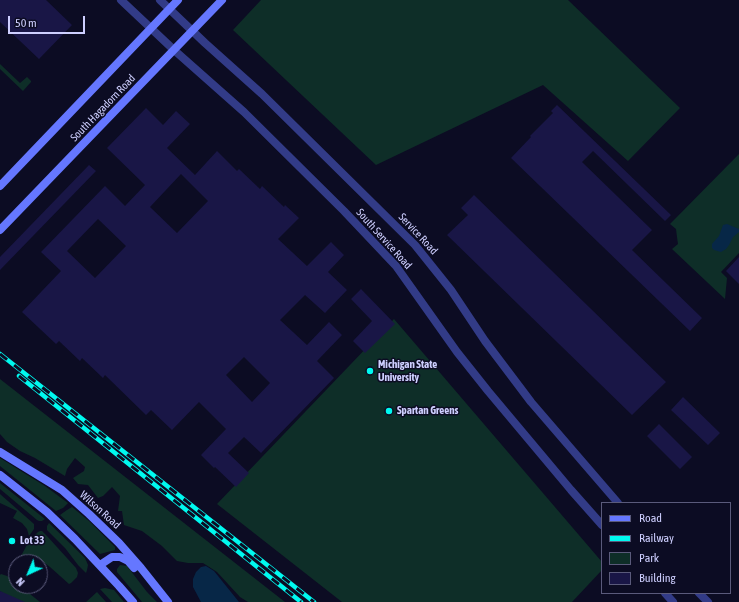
<!DOCTYPE html>
<style>
body{margin:0}
#map{position:relative;width:739px;height:602px;overflow:hidden;background:#0c0c23;font-family:"Asap Condensed",sans-serif}
canvas{display:block}
.legend{position:absolute;left:601px;top:502px;width:130px;height:92px;box-sizing:border-box;background:#0c0c23;border:1px solid #5a5a7b;margin:0;padding:5px 7px;list-style:none;font-size:12px;color:#cecfff}
.legend li{display:flex;align-items:center;gap:8px;height:20px}
.legend b{width:20px;border:1px solid #5a5a7b}
.north{position:absolute;left:8px;top:554px;width:40px;height:40px;box-sizing:border-box;background:#0c0c23;border:1px solid #5a5a7b;border-radius:50%;rotate:224deg;font-size:11px;font-weight:700;line-height:16px;text-align:center;color:#cecfff}
.north::after{content:'';display:block;margin:auto;width:14px;height:18px;background:#00f9ef;clip-path:polygon(50% 0,100% 100%,50% 72%,0 100%)}
.scale{position:absolute;left:8px;top:16px;width:77px;height:18px;box-sizing:border-box;border:2px solid #cecfff;border-top:0;padding-left:5px;font-size:12px;line-height:14px;white-space:nowrap;color:#cecfff;-webkit-text-stroke:3px #0c0c23;paint-order:stroke}
</style>
<div id="map">
<canvas width="739" height="602"></canvas>
<ul class="legend">
<li><b style="height:5px;background:#6577ff"></b>Road</li>
<li><b style="height:5px;background:#00f9ef"></b>Railway</li>
<li><b style="height:11px;background:#0e2e28"></b>Park</li>
<li><b style="height:11px;background:#191646"></b>Building</li>
</ul>
<div class="north">N</div>
<div class="scale">50 m</div>
</div>
<script>
const ctx = document.querySelector('canvas').getContext('2d');
ctx.lineJoin = 'round';
function paint(path, color) { ctx.fillStyle = color; ctx.fill(path, 'evenodd'); }
const toPath = rows => new Path2D(rows.map(r => 'M' + r).join(''));
function stroke(path, color, width, dash) { ctx.strokeStyle = color; ctx.lineWidth = width; ctx.lineCap = dash ? 'butt' : 'round'; ctx.setLineDash(dash || []); ctx.stroke(path); }
function write(font, color, halo, rows, align = 'center') {
  ctx.font = font + ' "Asap Condensed",sans-serif'; ctx.lineWidth = 3; ctx.setLineDash([]); ctx.textBaseline = 'middle'; ctx.strokeStyle = halo; ctx.fillStyle = color; for (const [text, x, y, turn = 0] of rows) {
    ctx.save(); ctx.translate(x, y); ctx.rotate((+turn || 0) * Math.PI / 180); ctx.textAlign = isNaN(turn) ? turn : align; if (halo) ctx.strokeText(text, 0, 0); ctx.fillText(text, 0, 0); ctx.restore();
  }
}
paint(toPath([
 [261,0,568,0,680,108,628,161,543,85,376,165,233,30],
 [0,64,20,83,27,77,31,81,31,82,23,91,0,69],
 [739,154,739,253,721,272,727,278,725,299,672,249,678,244,677,237,676,229,670,224],
 [394,319,602,562,602,570,572,602,342,602,217,504],
 [0,379,285,602,248,602,240,597,217,572,203,563,188,563,177,561,162,546,142,531,124,525,122,511,118,511,120,496,112,487,103,496,98,498,88,485,78,484,73,478,84,471,85,467,75,458,67,469,65,476,35,458,20,451,7,442,0,434],
 [0,458,45,486,68,503,63,508,56,511,0,466],
 [0,483,45,519,42,521,39,521,37,520,0,489],
 [0,494,34,524,34,529,29,536,27,529,22,523,13,518,17,511,0,503],
 [72,507,89,521,115,547,115,550,100,554,60,515,67,510],
 [49,523,85,558,88,565,87,570,86,573,78,565,65,548,47,530,47,526],
 [40,531,42,531,47,536,76,568,78,573,77,577,71,583,69,584,50,567,35,556,29,562,21,556,29,541,38,532],
 [120,565,127,566,147,592,157,602,142,602,117,572,117,569],
 [1,574,7,576,16,583,16,586,20,586,40,602,16,602,0,591,0,575],
 [105,588,114,590,124,602,112,602,100,589],
 [97,592,106,602,86,602]
]), '#0e2e28');
paint(toPath([
 [727,224,739,229,739,232,733,237,729,245,726,249,721,252,714,250,712,248,712,244,719,236,723,225],
 [206,566,214,571,239,602,201,602,193,587,193,579,196,572,201,567]
]), '#072747');
paint(toPath([
 [0,0,46,0,72,25,39,59,0,22],
 [557,105,671,215,665,221,593,151,582,162,652,230,632,250,702,318,690,331,511,158,531,137,530,136,553,113,551,111],
 [146,108,163,125,176,111,190,124,167,148,195,175,217,151,237,171,239,169,260,189,262,186,284,207,285,205,299,218,278,239,307,266,331,242,344,255,328,272,347,290,325,313,305,295,280,320,307,345,329,322,342,335,317,361,334,378,261,453,244,437,228,453,249,473,236,487,215,467,214,468,201,455,226,429,199,402,172,430,151,410,146,415,105,375,103,378,82,358,80,361,59,341,56,344,22,312,61,271,41,252,105,186,125,206,145,185,107,148],
 [181,174,208,201,177,233,150,207],
 [98,219,126,246,95,278,67,251],
 [244,357,270,383,252,402,226,375],
 [89,165,96,171,0,270,0,257],
 [474,195,666,382,632,415,447,235,468,215,461,208],
 [739,257,739,284,726,271],
 [361,289,395,324,365,353,353,341,372,321,351,299],
 [683,397,720,433,708,445,671,410],
 [659,424,692,457,680,469,647,436],
 [0,591,25,602,0,602]
]), '#191646');
stroke(toPath([
 [121,0,174,50,244,112,344,211,396,266,457,352,488,391,571,490,602,525],
 [160,0,205,43,262,94,415,245,451,290,485,341,531,402,618,503],
 [665,593,673,602],
 [699,593,708,602]
]), '#323b87', 8);
stroke(toPath([
 [0,186,178,0],
 [0,230,222,0],
 [0,452,62,490,89,514,119,543,141,568,168,602],
 [0,475,47,512,75,539,119,586,133,602],
 [100,565,112,557,120,557,128,561,134,568]
]), '#6577ff', 8);
const rail = toPath([
 [0,354,314,602],
 [19,376,301,602]
]);
stroke(rail, '#00f9ef', 4.5);
stroke(rail, '#0c0c23', 3, [9]);
for (const [x, y, r, color] of [
 [370,371,4,"#00f9ef"],
 [389,411,4,"#00f9ef"],
 [12,541,4,"#00f9ef"]
]) { const dot = new Path2D(); dot.arc(x, y, r, 0, 2 * Math.PI); ctx.fillStyle = color; ctx.fill(dot); stroke(dot, '#0c0c23', 1.5); }
write('11px', '#cecfff', '#0c0c23', [
 ["South Hagadorn Road",103,108,-46],
 ["Service Road",418,234,47],
 ["South Service Road",384,239,48],
 ["Wilson Road",100,510,42]
]);
write('bold 11px', '#cecfff', '#0c0c23', [
 ["Michigan State",378,365],
 ["University",378,378],
 ["Spartan Greens",397,411],
 ["Lot 33",20,541]
], 'left');
</script>
